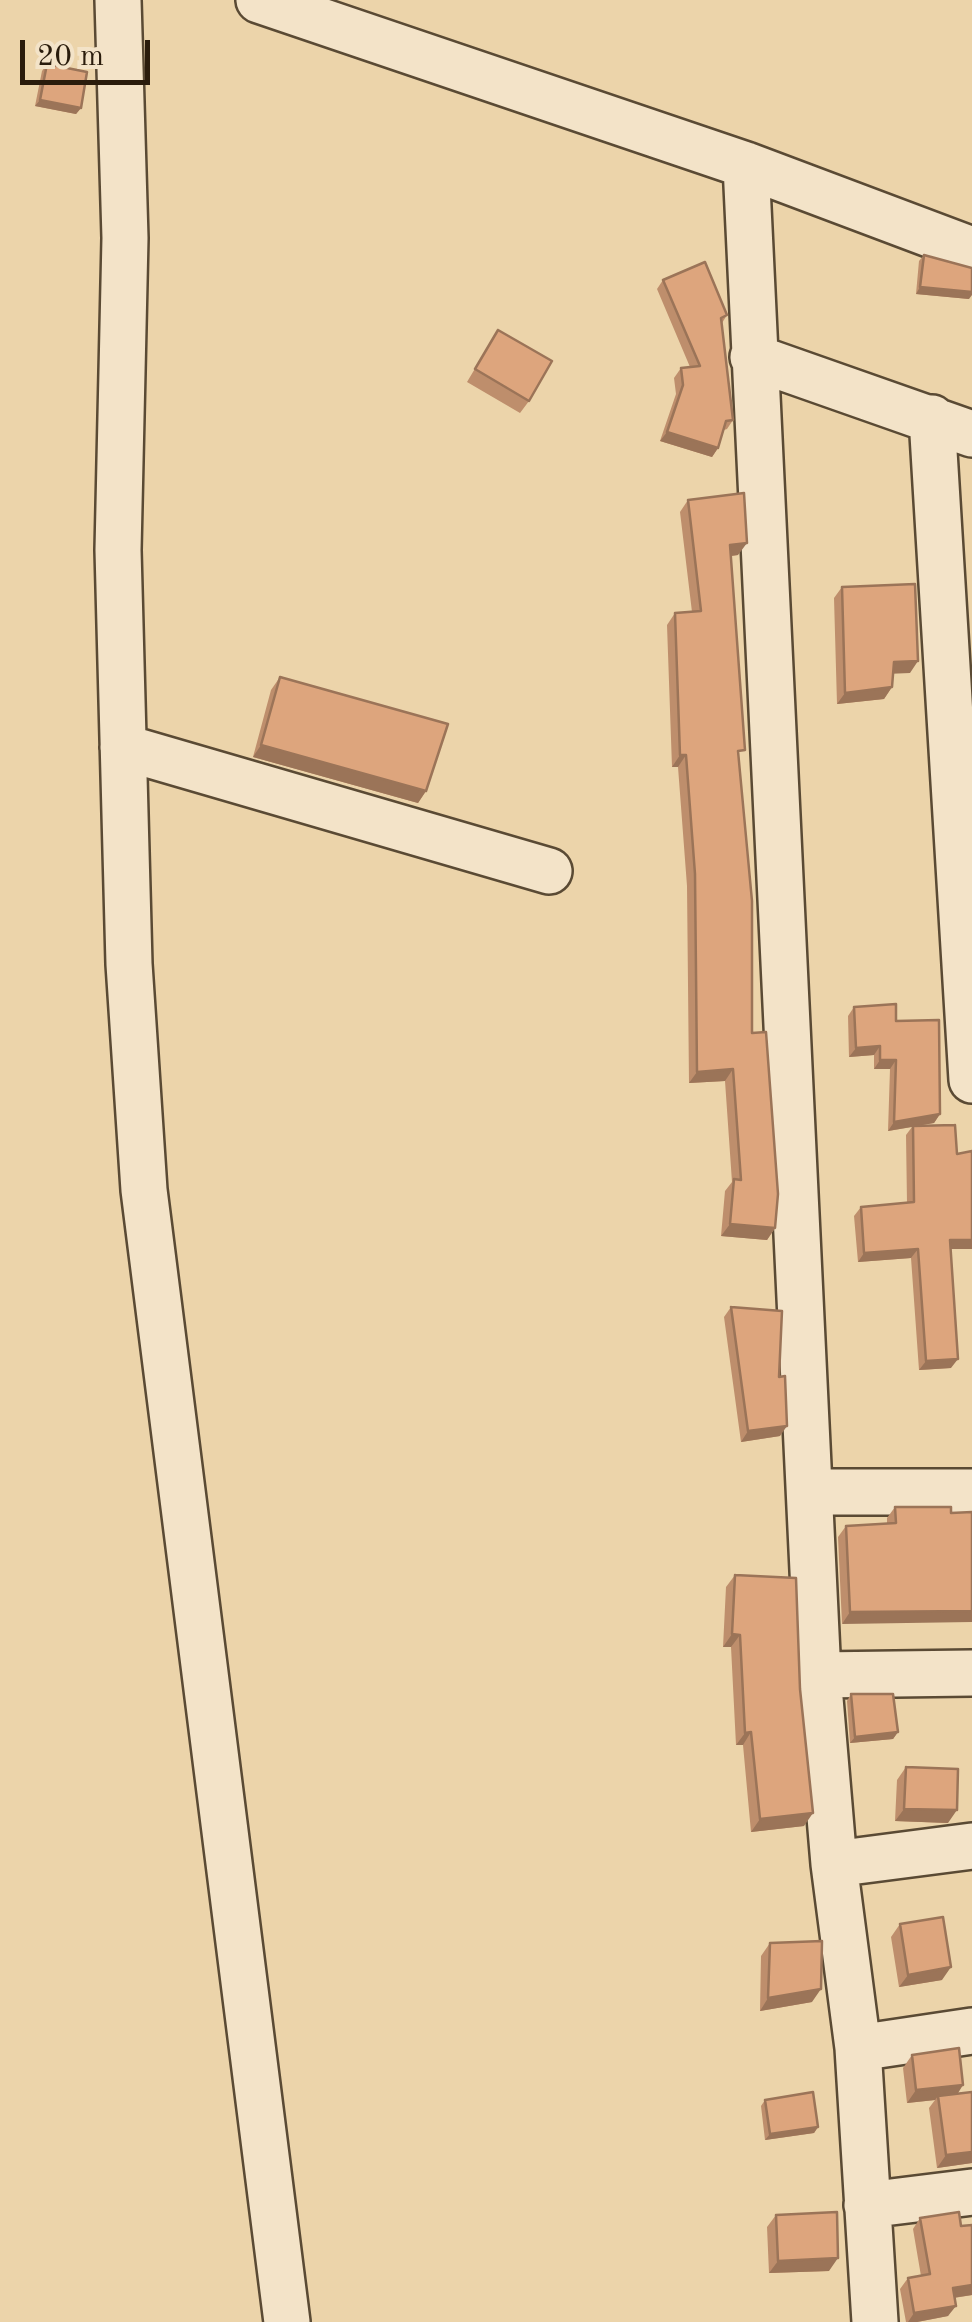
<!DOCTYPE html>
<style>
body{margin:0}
#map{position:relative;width:972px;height:2322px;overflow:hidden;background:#ecd4aa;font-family:"Old Standard TT",serif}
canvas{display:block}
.scale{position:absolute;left:20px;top:40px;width:130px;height:45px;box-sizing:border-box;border:5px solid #2a1c0c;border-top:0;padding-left:12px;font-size:30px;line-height:35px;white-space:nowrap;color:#2a1c0c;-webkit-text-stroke:8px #f3e3c8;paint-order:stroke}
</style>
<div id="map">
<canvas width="972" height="2322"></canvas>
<div class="scale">20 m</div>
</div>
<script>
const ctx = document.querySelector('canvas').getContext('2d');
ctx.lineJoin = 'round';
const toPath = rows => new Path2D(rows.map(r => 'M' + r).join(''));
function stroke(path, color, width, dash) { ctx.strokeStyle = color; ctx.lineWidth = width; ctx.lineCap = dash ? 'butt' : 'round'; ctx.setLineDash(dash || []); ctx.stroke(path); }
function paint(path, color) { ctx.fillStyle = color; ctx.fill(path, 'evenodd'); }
const street = toPath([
 [118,0,125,238,118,550,129,964,144,1190,287,2322],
 [259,0,746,165,972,250],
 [746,165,818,1675,834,1864,858,2048,875,2322],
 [753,357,972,434],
 [932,418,972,1080],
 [123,747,549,871],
 [810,1492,972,1492],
 [818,1675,972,1673],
 [834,1864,972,1846],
 [858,2048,972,2031],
 [867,2205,972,2192]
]);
stroke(street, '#5a4a34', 50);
stroke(street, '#f3e3c8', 45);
paint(toPath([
 [47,64,81,108,76,114,35,106,42,71],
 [924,255,969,299,916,294,919,261],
 [663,280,727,315,722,323,733,420,727,429,724,430,718,448,712,457,660,441,676,394,674,378,681,368,690,367,657,289],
 [498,330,529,401,520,413,467,382],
 [688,500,738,555,731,556,739,760,752,1033,775,1228,767,1240,721,1236,725,1191,732,1182,725,1081,689,1083,687,886,678,767,672,767,667,625,675,613,692,612,680,512],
 [842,587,910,673,893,673,892,687,884,699,837,704,834,598],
 [280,677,426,791,418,803,253,757,271,690],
 [854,1007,896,1021,940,1114,934,1123,915,1126,957,1154,972,1151,972,1249,951,1249,951,1368,919,1370,911,1258,858,1262,854,1216,861,1207,907,1203,906,1135,912,1127,888,1131,890,1069,874,1069,874,1055,849,1057,848,1016],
 [731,1307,779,1377,780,1436,741,1442,724,1317],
 [895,1507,951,1507,842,1624,838,1537,846,1526,887,1523,887,1518],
 [735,1575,804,1826,751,1832,743,1745,736,1745,731,1647,723,1647,726,1587],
 [851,1694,898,1732,893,1739,850,1743,847,1701],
 [906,1767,948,1823,895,1821,897,1780],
 [900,1924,942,1980,899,1987,891,1937],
 [770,1943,812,2002,760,2011,761,1956],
 [912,2055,958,2093,972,2092,972,2163,937,2168,929,2108,935,2100,907,2103,903,2068],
 [765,2100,818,2127,814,2133,765,2140,761,2106],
 [776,2215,829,2271,769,2273,767,2227],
 [920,2218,961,2226,972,2225,972,2295,954,2298,948,2316,917,2322,906,2322,900,2289,908,2278,921,2276,913,2229]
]), '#be8e6c');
paint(toPath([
 [40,100,81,108,76,114,35,106],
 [920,287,972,292,972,295,969,299,916,294],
 [667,432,718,448,712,457,660,441],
 [747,543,738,555,722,557,730,545],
 [918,661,910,673,886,674,894,662],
 [892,687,884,699,837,704,845,693],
 [261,745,426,791,418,803,253,757],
 [680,755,686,755,678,767,672,767],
 [880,1046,874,1055,849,1057,856,1048],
 [880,1060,896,1060,890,1069,874,1069],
 [733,1069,725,1081,689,1083,697,1072],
 [940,1114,934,1123,888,1131,894,1122],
 [730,1224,775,1228,767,1240,721,1236],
 [950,1240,972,1240,972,1249,944,1249],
 [918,1249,911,1258,858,1262,864,1253],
 [958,1359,951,1368,919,1370,926,1361],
 [787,1426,780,1436,741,1442,748,1431],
 [972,1611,972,1622,842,1624,850,1612],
 [732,1634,740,1635,731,1647,723,1647],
 [751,1732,743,1745,736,1745,745,1733],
 [898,1732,893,1739,850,1743,855,1737],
 [904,1809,957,1810,948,1823,895,1821],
 [813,1813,804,1826,751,1832,760,1819],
 [951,1967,942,1980,899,1987,908,1975],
 [821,1989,812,2002,760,2011,768,1998],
 [963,2085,955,2098,938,2096,935,2100,907,2103,916,2090],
 [818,2127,814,2133,765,2140,770,2134],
 [972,2152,972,2163,937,2168,946,2155],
 [838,2258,829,2271,769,2273,778,2261],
 [972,2285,972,2295,945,2299,953,2288],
 [956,2306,948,2316,917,2322,908,2322,914,2313]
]), '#9b7458');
const building = toPath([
 [47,64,87,72,81,108,40,100,47,64],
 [924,255,972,268,972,292,920,287,924,255],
 [705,262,727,315,721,318,733,420,726,421,718,448,667,432,683,385,681,368,700,366,663,280,705,262],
 [498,330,552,361,529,401,475,369,498,330],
 [744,493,747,543,730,545,745,750,738,751,752,901,752,1033,766,1032,778,1194,775,1228,730,1224,734,1179,741,1180,733,1069,697,1072,695,874,686,755,680,755,675,613,701,611,688,500,744,493],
 [915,584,918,661,894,662,892,687,845,693,842,587,915,584],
 [280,677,448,724,426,791,261,745,280,677],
 [896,1004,896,1021,939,1020,940,1114,894,1122,896,1060,880,1060,880,1046,856,1048,854,1007,896,1004],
 [955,1125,957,1154,972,1151,972,1240,950,1240,958,1359,926,1361,918,1249,864,1253,861,1207,914,1202,913,1126,955,1125],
 [731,1307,782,1311,779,1377,785,1376,787,1426,748,1431,731,1307],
 [895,1507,951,1507,951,1513,972,1512,972,1611,850,1612,846,1526,896,1523,895,1507],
 [735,1575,796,1578,800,1689,813,1813,760,1819,751,1732,745,1733,740,1635,732,1634,735,1575],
 [851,1694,893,1694,898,1732,855,1737,851,1694],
 [906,1767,958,1769,957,1810,904,1809,906,1767],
 [943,1917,951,1967,908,1975,900,1924,943,1917],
 [822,1941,821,1989,768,1998,770,1943,822,1941],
 [959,2048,963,2085,916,2090,912,2055,959,2048],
 [813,2092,818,2127,770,2134,765,2100,813,2092],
 [972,2092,972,2152,946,2155,938,2096,972,2092],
 [837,2212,838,2258,778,2261,776,2215,837,2212],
 [959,2212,961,2226,972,2225,972,2285,953,2288,956,2306,914,2313,908,2278,930,2274,920,2218,959,2212]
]);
paint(building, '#dda57d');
stroke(building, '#9b7458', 2.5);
</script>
